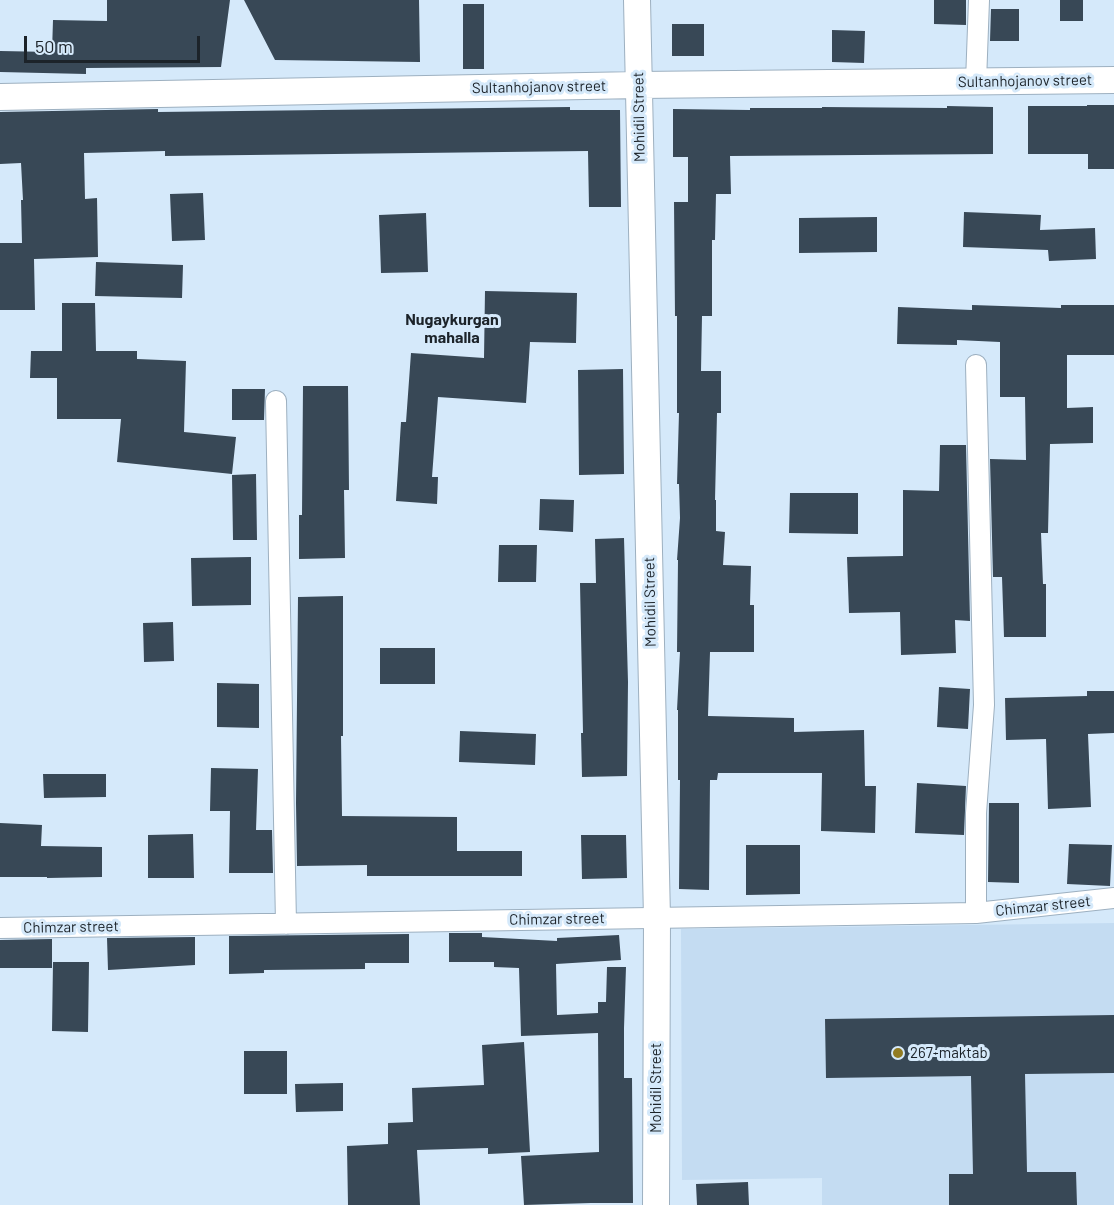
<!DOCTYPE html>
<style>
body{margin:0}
#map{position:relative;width:1114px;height:1205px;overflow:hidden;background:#d5e9fa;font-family:Barlow,sans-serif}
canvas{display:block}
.scale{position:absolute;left:24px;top:36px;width:176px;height:27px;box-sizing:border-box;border:3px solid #1c2329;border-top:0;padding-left:8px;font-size:18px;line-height:21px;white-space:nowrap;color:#1c2329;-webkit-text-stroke:4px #d5e9fa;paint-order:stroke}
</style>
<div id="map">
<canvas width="1114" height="1205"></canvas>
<div class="scale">50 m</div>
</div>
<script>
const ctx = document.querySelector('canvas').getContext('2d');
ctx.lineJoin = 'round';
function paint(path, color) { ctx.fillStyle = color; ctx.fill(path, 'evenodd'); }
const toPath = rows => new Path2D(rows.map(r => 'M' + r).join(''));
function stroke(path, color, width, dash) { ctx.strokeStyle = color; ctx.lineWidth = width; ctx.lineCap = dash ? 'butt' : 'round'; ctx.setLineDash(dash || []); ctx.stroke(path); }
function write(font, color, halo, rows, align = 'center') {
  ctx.font = font + ' Barlow,sans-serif'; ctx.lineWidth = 6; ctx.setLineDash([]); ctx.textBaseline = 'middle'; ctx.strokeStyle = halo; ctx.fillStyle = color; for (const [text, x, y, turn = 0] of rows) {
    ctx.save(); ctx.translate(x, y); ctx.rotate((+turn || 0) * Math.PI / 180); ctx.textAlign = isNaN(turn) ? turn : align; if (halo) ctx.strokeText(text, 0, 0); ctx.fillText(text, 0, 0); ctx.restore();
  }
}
paint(toPath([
 [1114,923,1114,1205,822,1205,822,1178,682,1180,681,929]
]), '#c4dcf2');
paint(toPath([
 [107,0,230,0,221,67,86,68,86,74,0,72,0,51,52,52,53,20,107,21],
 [244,0,419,0,420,62,275,60],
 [934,0,966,0,966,25,934,24],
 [1060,0,1083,0,1083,21,1060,21],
 [463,4,484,4,484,69,463,69],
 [991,9,1019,9,1019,41,990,41],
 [672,24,704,24,704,56,672,56],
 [832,30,865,31,864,63,832,62],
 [1087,105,1114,105,1114,169,1088,169,1088,154,1028,154,1028,106,1087,106],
 [947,106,993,107,993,154,730,156,731,194,716,194,715,240,712,240,712,316,702,316,701,371,721,371,721,413,717,413,715,500,716,500,716,531,725,532,723,565,751,566,750,605,754,605,754,652,710,652,708,716,794,718,794,732,864,730,865,786,876,786,875,833,821,831,822,773,718,773,717,780,710,780,709,890,679,889,680,780,678,780,678,710,677,710,680,652,677,652,678,560,677,560,680,518,679,484,677,484,679,413,677,413,677,316,675,316,674,202,688,202,688,157,673,157,673,109,750,110,750,108,822,108,822,107,947,108],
 [570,107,570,110,620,110,621,207,589,207,588,151,165,156,165,151,84,153,85,199,97,198,98,257,34,259,35,310,0,310,0,243,22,243,21,200,23,200,21,163,0,164,0,112,158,109,158,112],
 [203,193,205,240,172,241,170,194],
 [964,212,1041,215,1040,230,1095,228,1096,259,1049,261,1048,250,963,247],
 [426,213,428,272,381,273,379,215],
 [877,217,877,252,799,253,799,218],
 [96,262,183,265,182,298,95,296],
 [485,291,577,293,576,343,530,342,526,403,438,397,432,477,438,477,437,504,396,501,401,422,406,422,411,353,484,358],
 [62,303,95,303,96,351,137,351,137,359,186,361,184,432,236,437,232,474,117,462,121,419,57,419,57,378,30,378,31,351,62,351],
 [972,305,1061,308,1061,305,1114,305,1114,355,1067,355,1067,408,1093,407,1093,443,1050,444,1048,533,1041,533,1043,584,1046,584,1046,637,1004,637,1002,577,993,577,990,459,1026,460,1025,397,1000,397,1000,342,957,340,957,345,897,344,898,307,972,310],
 [623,369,624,474,579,475,578,370],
 [303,386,348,386,349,490,344,490,345,558,299,559,299,515,302,515],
 [232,389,265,389,264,420,232,420],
 [940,445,966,445,970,621,955,620,956,653,901,655,900,612,849,613,847,557,903,556,903,490,939,491],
 [256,474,257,540,233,540,232,475],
 [790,493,858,493,858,534,789,533],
 [540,499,574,500,573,532,539,530],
 [624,538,628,682,627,776,582,777,581,733,583,733,580,583,596,583,595,539],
 [499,545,537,545,536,582,498,582],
 [251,557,251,605,192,606,191,558],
 [343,596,343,736,341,736,342,816,457,817,457,851,522,851,522,876,367,876,367,865,297,866,296,803,298,597],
 [173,622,174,661,144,662,143,623],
 [380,648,435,648,435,684,380,684],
 [217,683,259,684,259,728,217,727],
 [939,687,970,689,968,729,937,727],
 [1087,691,1114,691,1114,733,1088,734,1091,807,1048,809,1046,739,1006,740,1005,698,1087,696],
 [460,731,536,734,535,765,459,762],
 [211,768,258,769,256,830,272,830,273,873,229,873,230,811,210,811],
 [43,774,106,774,106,797,44,798],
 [917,783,966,786,964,835,915,833],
 [989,803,1019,803,1019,883,988,882],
 [0,823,42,825,41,846,102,847,102,877,47,878,47,877,0,877],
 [193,834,194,878,148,878,148,835],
 [581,835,626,835,627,878,582,879],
 [1069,844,1112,845,1110,886,1067,884],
 [746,845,800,845,800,894,746,895],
 [449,933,482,933,482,937,557,941,557,938,619,935,621,960,556,964,557,1015,598,1013,598,1002,606,1002,607,967,626,967,624,1028,624,1078,632,1078,633,1203,591,1203,524,1205,521,1156,599,1152,598,1033,521,1036,519,968,494,967,494,962,449,962],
 [409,934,409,963,365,963,365,969,264,970,264,973,229,974,229,936],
 [195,937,195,965,108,970,107,938],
 [52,939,52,968,0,968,0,940],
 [53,962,89,962,88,1032,52,1031],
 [1114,1015,1114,1073,1025,1074,1027,1172,1076,1172,1077,1205,949,1205,949,1174,973,1174,971,1076,826,1078,825,1019],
 [524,1042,530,1152,488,1154,488,1148,417,1150,420,1205,348,1205,347,1146,388,1144,388,1123,413,1122,412,1088,484,1085,482,1045],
 [244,1051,287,1051,287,1094,244,1094],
 [343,1083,343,1111,296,1112,295,1084],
 [748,1182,749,1205,697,1205,696,1184]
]), '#384856');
const minor = toPath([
 [976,82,979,0],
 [276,401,286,924],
 [976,913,976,813,984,705,976,365],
 [0,928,976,913,1114,898]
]);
const tertiary = toPath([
 [637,0,657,918,656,1205],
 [0,97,639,85,1114,80]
]);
stroke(minor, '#9db0c0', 22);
stroke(tertiary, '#9db0c0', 28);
stroke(minor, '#fff', 20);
stroke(tertiary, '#fff', 26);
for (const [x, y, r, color] of [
 [898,1053,6,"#927c23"]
]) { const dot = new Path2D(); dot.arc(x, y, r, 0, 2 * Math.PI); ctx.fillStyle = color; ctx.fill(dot); stroke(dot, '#d5e9fa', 2); }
write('15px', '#1c2329', '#d5e9fa', [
 ["Sultanhojanov street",1025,81,-1],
 ["Sultanhojanov street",539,87,-1],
 ["Mohidil Street",639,117,-91],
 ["Mohidil Street",650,602,-91],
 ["Chimzar street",1043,906,-6],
 ["Chimzar street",557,919,-1],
 ["Chimzar street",71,927,-1],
 ["Mohidil Street",656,1088,-90]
]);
write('15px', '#1c2329', '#d5e9fa', [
 ["267-maktab",910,1053]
], 'left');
write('bold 16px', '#1c2329', '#d5e9fa', [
 ["Nugaykurgan",452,320],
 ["mahalla",452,338]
]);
</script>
